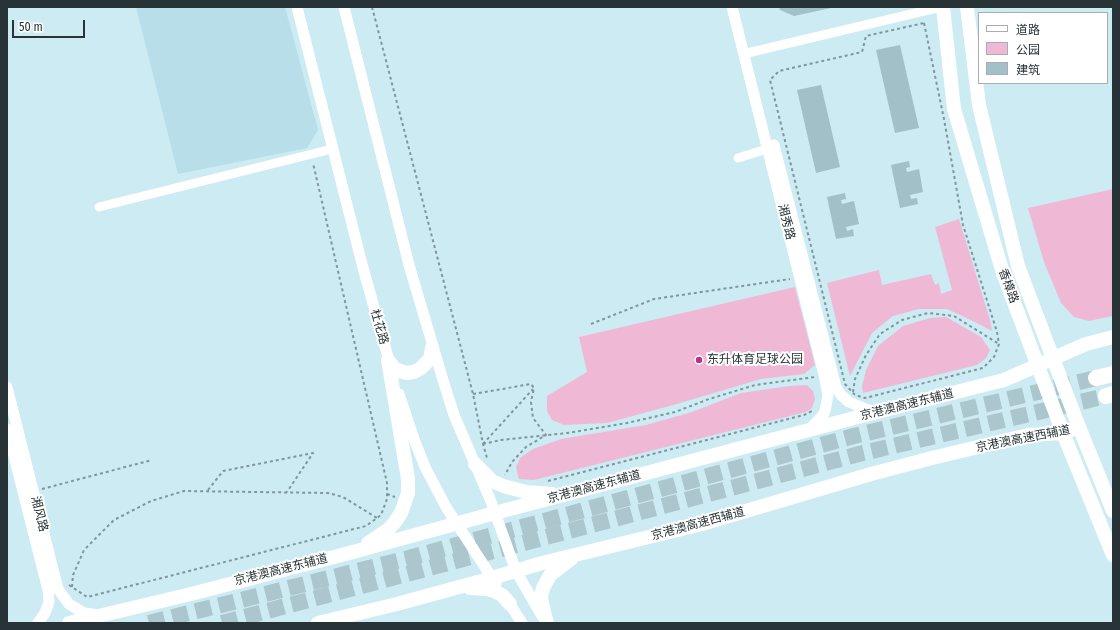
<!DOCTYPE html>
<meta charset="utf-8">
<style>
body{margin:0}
#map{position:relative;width:1120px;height:630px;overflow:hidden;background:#ccebf3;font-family:"Fira Sans Condensed","Noto Sans SC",sans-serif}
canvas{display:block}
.frame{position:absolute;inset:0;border:8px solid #273336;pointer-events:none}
.legend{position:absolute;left:978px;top:12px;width:130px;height:72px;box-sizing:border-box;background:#fff;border:1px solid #a9adaf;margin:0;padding:5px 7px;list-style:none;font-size:12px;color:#273336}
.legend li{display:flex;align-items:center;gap:8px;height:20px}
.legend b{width:20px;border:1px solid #a9adaf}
.scale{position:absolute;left:12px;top:20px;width:73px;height:18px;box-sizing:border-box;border:2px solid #273336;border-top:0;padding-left:5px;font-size:12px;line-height:14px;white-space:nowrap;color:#273336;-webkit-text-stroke:3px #fff;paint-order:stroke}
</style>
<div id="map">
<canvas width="1120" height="630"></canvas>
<div class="frame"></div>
<ul class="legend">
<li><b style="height:5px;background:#fff"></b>道路</li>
<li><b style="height:11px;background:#efb9d6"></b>公园</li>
<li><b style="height:11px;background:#a1c0c7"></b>建筑</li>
</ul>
<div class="scale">50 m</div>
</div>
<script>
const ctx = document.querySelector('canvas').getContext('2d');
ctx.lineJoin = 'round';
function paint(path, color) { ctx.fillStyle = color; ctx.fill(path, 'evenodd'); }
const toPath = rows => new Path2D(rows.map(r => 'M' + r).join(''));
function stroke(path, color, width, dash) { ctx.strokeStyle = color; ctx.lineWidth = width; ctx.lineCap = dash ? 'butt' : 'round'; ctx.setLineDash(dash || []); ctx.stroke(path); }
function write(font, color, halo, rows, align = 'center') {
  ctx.font = font + ' "Fira Sans Condensed","Noto Sans SC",sans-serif'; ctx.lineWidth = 4; ctx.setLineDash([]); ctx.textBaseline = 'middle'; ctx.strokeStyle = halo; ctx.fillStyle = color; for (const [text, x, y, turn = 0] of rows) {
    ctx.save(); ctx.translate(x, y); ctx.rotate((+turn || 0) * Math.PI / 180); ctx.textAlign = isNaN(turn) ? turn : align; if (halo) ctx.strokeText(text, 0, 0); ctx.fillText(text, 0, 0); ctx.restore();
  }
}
paint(toPath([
 [136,7,285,7,318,130,307,148,178,174]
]), '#b7dee9');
paint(toPath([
 [1113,189,1113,316,1089,321,1074,317,1061,303,1044,262,1028,208],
 [959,219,990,320,992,331,973,321,947,309,919,309,893,316,872,333,850,376,827,283,879,270,882,285,931,274,935,285,939,283,941,294,952,290,935,227],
 [795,287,815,365,804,374,761,379,677,404,607,423,564,425,552,420,547,411,547,396,587,372,579,337],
 [946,317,981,337,990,350,986,358,977,365,863,393,862,386,866,370,878,346,903,326,930,318],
 [807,385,813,391,815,399,812,408,806,412,534,480,519,479,516,467,520,458,533,449,561,439,646,425,692,412,741,393,789,386]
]), '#efb9d6');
paint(toPath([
 [779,7,831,7,831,8,794,16,780,10],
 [900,45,919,128,895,133,876,50],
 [821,85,840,167,816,173,797,90],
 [909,161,910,167,906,168,907,172,919,169,923,192,910,195,911,199,917,198,918,204,900,208,891,165],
 [845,193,846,199,841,200,842,204,854,201,859,224,846,227,847,231,853,229,854,236,836,239,827,197]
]), '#a1c0c7');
stroke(toPath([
 [149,623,409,558,854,436,1096,378],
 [222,623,863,453,1106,396]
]), '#abc6cd', 16, [16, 8]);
stroke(toPath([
 [372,7,473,394,483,444,487,458],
 [924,23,944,119,963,225,997,332,999,344,994,357,983,368,865,398,855,395,845,384,770,80,779,71,862,52,866,36,924,23],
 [591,324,654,299,790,279],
 [853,392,855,379,866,355,880,334,902,320,928,313,954,316,999,344],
 [473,394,531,384,534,388,531,402,533,418,546,435,526,447,512,462,505,475],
 [483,444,501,440,567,433,627,423,675,412,709,399,755,385,815,377],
 [483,444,533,389],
 [548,481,804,415,812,411],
 [42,489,152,460],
 [208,490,223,471,313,453,287,492],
 [387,494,395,497],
 [69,585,87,597,366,526,381,515,387,499,387,483,313,163],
 [72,587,73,575,84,550,114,520,151,501,184,491,328,493,343,497,377,518]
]), '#80969c', 2, [3, 3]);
stroke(toPath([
 [743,54,941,7],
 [738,158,767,149],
 [99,207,332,149]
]), '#fff', 9);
stroke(toPath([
 [297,7,362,264,391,368],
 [344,7,409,265,443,380,454,415,490,499,516,571,542,616],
 [732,7,824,375,828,395,826,406,824,414,808,431],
 [774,145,836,387,841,395,849,402,866,409,877,412],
 [7,387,58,589,69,604,84,613,99,615],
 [399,394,414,439,425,467,446,507,496,584],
 [7,429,48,590,49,602,45,613,38,623],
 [506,598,522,623]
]), '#fff', 11);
stroke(toPath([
 [943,7,954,109,1003,273,1063,433,1113,555],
 [967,7,979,105,1018,266,1079,427,1113,511],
 [388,360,394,368,400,371,407,373,414,372,421,368,430,359,432,348],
 [475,464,492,481,503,486,526,492,552,494],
 [368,543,389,529,395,522,401,513,408,493,408,479,388,360],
 [470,588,487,589,494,591,502,595,510,604],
 [69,623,191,594,353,552,495,513,877,412,1004,380,1086,344,1113,337],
 [318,623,397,604,492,578,542,563,702,524,871,474,932,458,1028,435,1063,433,1079,427],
 [547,623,542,604,541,596,543,588,550,575,571,559]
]), '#fff', 14);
stroke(toPath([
 [1096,378,1113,374],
 [1106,396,1113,394]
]), '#fff', 16);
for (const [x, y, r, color] of [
 [699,360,4,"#b33686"]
]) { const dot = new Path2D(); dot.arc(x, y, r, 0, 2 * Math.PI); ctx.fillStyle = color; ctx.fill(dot); stroke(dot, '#fff', 1.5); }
write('12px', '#273336', '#fff', [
 ["湘秀路",786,222,76],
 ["香樟路",1008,286,70],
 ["杜花路",379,327,74],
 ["京港澳高速东辅道",907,405,-14],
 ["京港澳高速西辅道",1023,439,-11],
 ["京港澳高速东辅道",594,487,-15],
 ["湘风路",39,514,76],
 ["京港澳高速西辅道",698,524,-15],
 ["京港澳高速东辅道",281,570,-14]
]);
write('12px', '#273336', '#fff', [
 ["东升体育足球公园",707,360]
], 'left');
</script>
